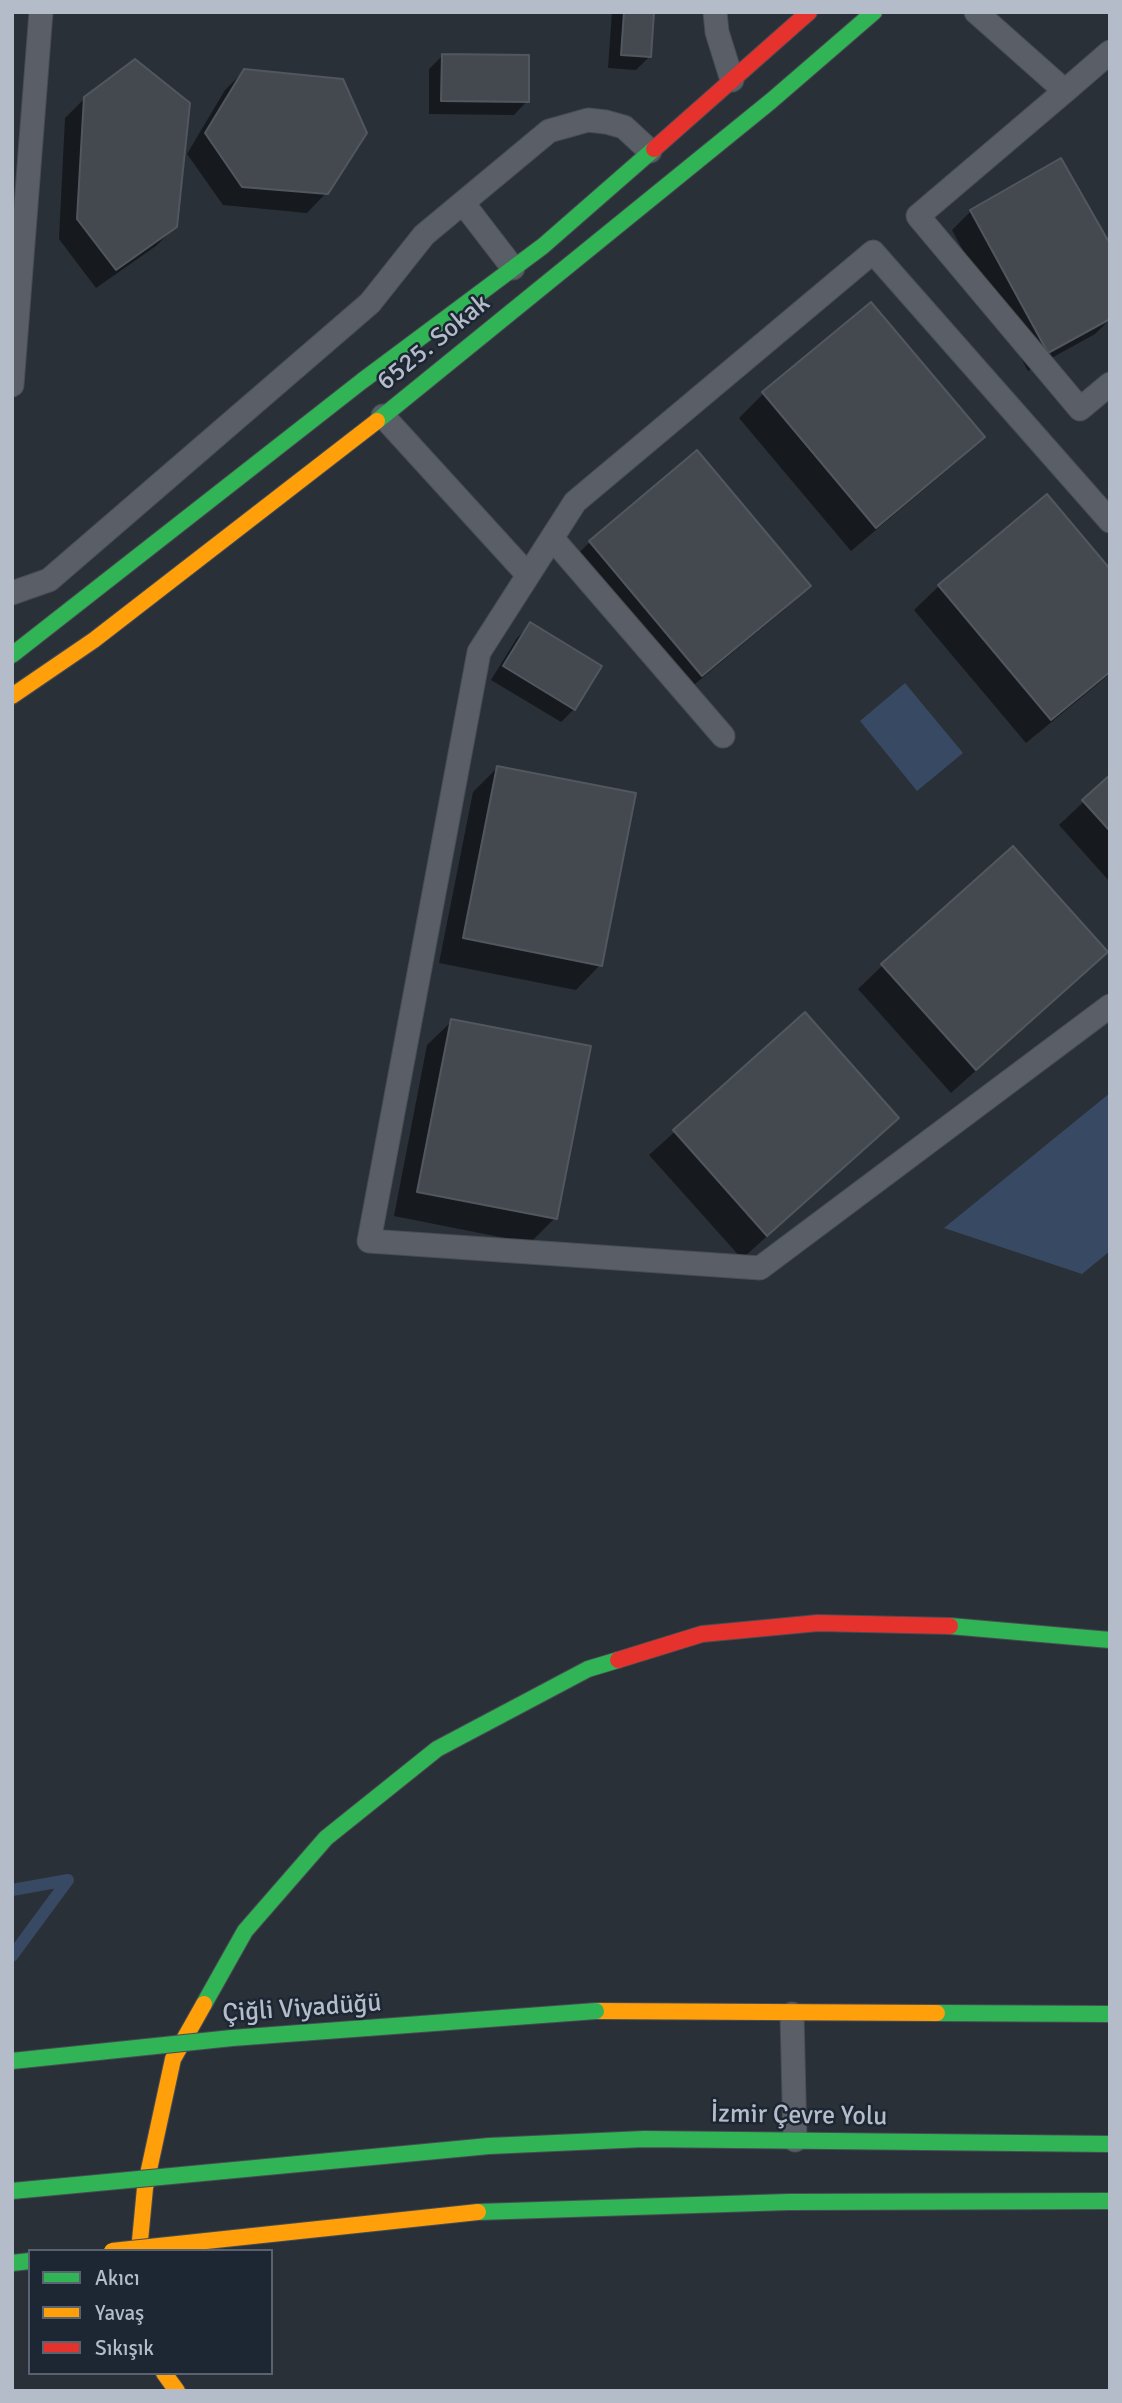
<!DOCTYPE html>
<meta charset="utf-8">
<style>
body{margin:0}
#map{position:relative;width:1122px;height:2403px;overflow:hidden;background:#2a3038;font-family:Signika,sans-serif}
canvas{display:block}
.frame{position:absolute;inset:0;border:14px solid #b4bcc9;pointer-events:none}
.legend{position:absolute;left:28px;top:2249px;width:245px;height:126px;box-sizing:border-box;background:#1d2633;border:2px solid #59626f;margin:0;padding:9px 12px;list-style:none;font-size:21px;color:#b4bcc9}
.legend li{display:flex;align-items:center;gap:14px;height:35px}
.legend b{width:35px;border:2px solid #59626f}
</style>
<div id="map">
<canvas width="1122" height="2403"></canvas>
<div class="frame"></div>
<ul class="legend">
<li><b style="height:9px;background:#30b455"></b>Akıcı</li>
<li><b style="height:9px;background:#ff9f0a"></b>Yavaş</li>
<li><b style="height:9px;background:#e5322d"></b>Sıkışık</li>
</ul>
</div>
<script>
const ctx = document.querySelector('canvas').getContext('2d');
ctx.lineJoin = 'round';
function paint(path, color) { ctx.fillStyle = color; ctx.fill(path, 'evenodd'); }
const toPath = rows => new Path2D(rows.map(r => 'M' + r).join(''));
function stroke(path, color, width, dash) { ctx.strokeStyle = color; ctx.lineWidth = width; ctx.lineCap = dash ? 'butt' : 'round'; ctx.setLineDash(dash || []); ctx.stroke(path); }
function write(font, color, halo, rows, align = 'center') {
  ctx.font = font + ' Signika,sans-serif'; ctx.lineWidth = 5; ctx.setLineDash([]); ctx.textBaseline = 'middle'; ctx.strokeStyle = halo; ctx.fillStyle = color; for (const [text, x, y, turn = 0] of rows) {
    ctx.save(); ctx.translate(x, y); ctx.rotate((+turn || 0) * Math.PI / 180); ctx.textAlign = isNaN(turn) ? turn : align; if (halo) ctx.strokeText(text, 0, 0); ctx.fillText(text, 0, 0); ctx.restore();
  }
}
paint(toPath([
 [905,683,963,753,917,791,860,721],
 [1110,1093,1110,1251,1082,1274,944,1228]
]), '#384963');
paint(toPath([
 [612,12,652,12,649,57,636,70,608,68],
 [442,56,527,101,514,115,429,114,429,69],
 [245,70,326,193,307,213,223,205,187,154,225,90],
 [85,98,176,226,156,246,96,288,59,239,65,118],
 [971,211,1110,319,1095,334,1028,371,952,230],
 [763,394,983,437,958,461,851,551,739,418],
 [697,453,809,586,784,610,677,699,565,566,590,542],
 [1047,497,1110,572,1110,674,1026,743,914,610,939,586],
 [530,625,574,709,561,722,491,680,517,638],
 [497,768,600,965,576,990,439,963,473,792],
 [1110,777,1110,882,1059,825],
 [883,965,1081,976,951,1093,858,989],
 [804,1015,897,1118,742,1259,649,1155],
 [452,1021,555,1218,530,1243,394,1216,427,1045]
]), '#0007');
stroke(toPath([
 [12,1890,68,1880],
 [12,1956,68,1880]
]), '#384963', 12);
const building = toPath([
 [624,12,654,12,651,57,621,55,624,12],
 [442,54,529,55,529,102,441,101,442,54],
 [135,59,190,103,177,227,116,270,77,219,84,97,135,59],
 [244,69,343,79,367,133,328,194,242,187,205,133,244,69],
 [1061,158,1110,244,1110,319,1048,353,970,210,1061,158],
 [871,302,985,437,876,528,762,392,871,302],
 [697,450,811,586,702,676,589,541,697,450],
 [1047,494,1110,569,1110,672,1051,720,938,585,1047,494],
 [530,622,602,666,575,710,503,666,530,622],
 [497,766,636,793,602,966,463,938,497,766],
 [1110,775,1110,831,1082,800,1110,775],
 [1013,846,1108,952,976,1070,881,964,1013,846],
 [805,1012,899,1118,767,1236,673,1130,805,1012],
 [451,1019,591,1046,557,1219,417,1192,451,1019]
]);
paint(building, '#444950');
stroke(building, '#52575f', 2);
const lane = toPath([
 [715,12,717,32,732,80],
 [976,12,1065,91,1110,52],
 [1065,91,918,216,1080,409,1110,384],
 [463,203,513,268],
 [12,385,41,12],
 [383,416,528,575],
 [1110,521,873,252,575,502,479,652,369,1241,760,1268,1110,1006],
 [552,538,723,736],
 [12,593,49,580,370,303,424,235,549,131,588,120,606,122,624,127,650,151],
 [792,2014,795,2140]
]);
const fast = toPath([
 [377,421,771,101,874,12],
 [12,655,362,381,543,246,654,149],
 [950,1626,1110,1640],
 [204,2004,245,1931,326,1838,437,1749,588,1669,618,1660],
 [937,2013,1110,2014],
 [489,2146,644,2139,1110,2144],
 [478,2212,788,2202,1110,2201],
 [12,2263,30,2261]
]);
const slow = toPath([
 [12,696,94,640,377,421],
 [596,2011,937,2013],
 [139,2251,145,2188,173,2059,204,2004],
 [164,2373,177,2391]
]);
const jam = toPath([
 [654,149,809,12],
 [618,1660,702,1634,818,1623,950,1626]
]);
stroke(lane, '#484c53', 25);
stroke(fast, '#484c53', 18);
stroke(slow, '#484c53', 18);
stroke(jam, '#484c53', 18);
stroke(lane, '#5a5e66', 23);
stroke(fast, '#30b455', 16);
stroke(slow, '#ff9f0a', 16);
stroke(jam, '#e5322d', 16);
const fastBridge = toPath([
 [12,2061,232,2038,596,2011],
 [12,2191,489,2146]
]);
const slowBridge = toPath([
 [112,2251,478,2212]
]);
stroke(fastBridge, '#474c53', 18, []);
stroke(slowBridge, '#474c53', 18, []);
stroke(fastBridge, '#30b455', 16);
stroke(slowBridge, '#ff9f0a', 16);
write('26px', '#b4bcc9', '#1d2633', [
 ["6525. Sokak",434,343,-39],
 ["Çiğli Viyadüğü",302,2009,-4],
 ["İzmir Çevre Yolu",799,2116,1]
]);
</script>
